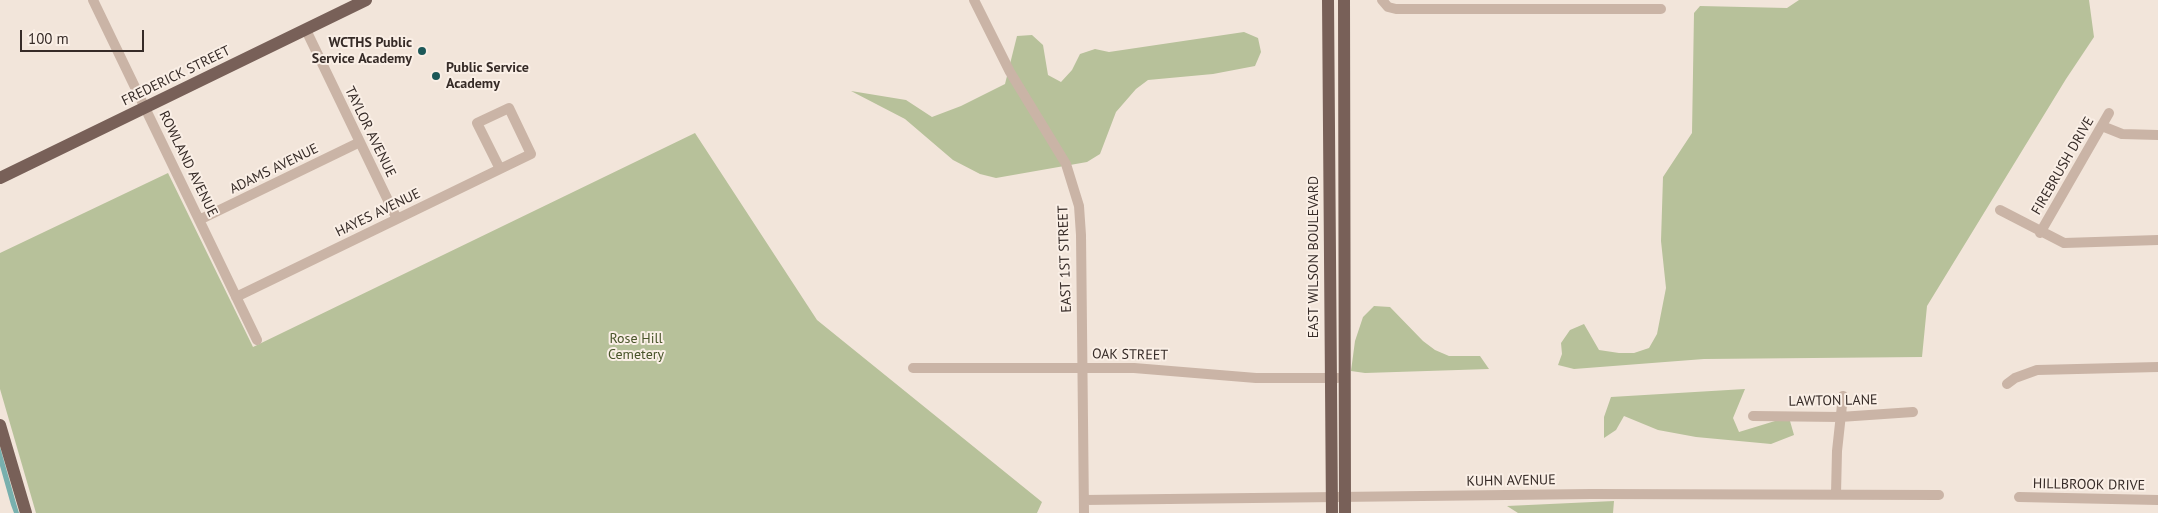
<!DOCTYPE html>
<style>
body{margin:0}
#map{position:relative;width:2158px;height:513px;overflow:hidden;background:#f2e5da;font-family:"PT Sans",sans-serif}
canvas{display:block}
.scale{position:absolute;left:20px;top:30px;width:124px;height:22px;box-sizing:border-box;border:2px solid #362b27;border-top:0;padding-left:6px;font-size:15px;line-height:18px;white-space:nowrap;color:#362b27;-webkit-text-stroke:4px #faefe6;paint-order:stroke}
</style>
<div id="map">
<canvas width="2158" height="513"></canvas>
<div class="scale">100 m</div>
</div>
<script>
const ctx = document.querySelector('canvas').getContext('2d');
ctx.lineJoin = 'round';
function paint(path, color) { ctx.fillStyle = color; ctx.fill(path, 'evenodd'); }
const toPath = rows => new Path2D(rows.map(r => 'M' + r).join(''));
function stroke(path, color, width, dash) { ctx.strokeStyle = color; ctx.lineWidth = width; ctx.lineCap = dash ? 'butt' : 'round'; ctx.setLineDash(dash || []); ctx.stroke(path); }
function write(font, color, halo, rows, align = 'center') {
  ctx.font = font + ' "PT Sans",sans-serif'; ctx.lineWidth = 4; ctx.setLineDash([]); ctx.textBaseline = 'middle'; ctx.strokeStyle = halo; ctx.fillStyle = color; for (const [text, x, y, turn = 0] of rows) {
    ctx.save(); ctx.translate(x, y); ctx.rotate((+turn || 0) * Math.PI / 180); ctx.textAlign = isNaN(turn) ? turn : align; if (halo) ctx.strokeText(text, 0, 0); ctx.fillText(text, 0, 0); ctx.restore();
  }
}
paint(toPath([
 [1799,0,2089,0,2094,37,2066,79,1927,306,1922,357,1704,359,1574,369,1558,365,1562,354,1561,343,1570,330,1584,324,1599,350,1619,353,1634,353,1649,348,1657,334,1666,288,1661,241,1663,177,1692,133,1694,13,1700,6,1787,8],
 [1244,32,1258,38,1261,52,1255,66,1213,74,1148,80,1136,89,1116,112,1100,154,1087,162,996,178,980,174,953,160,905,119,851,91,906,100,932,117,961,106,1005,84,1017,36,1032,35,1043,45,1048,75,1061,82,1072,70,1080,54,1095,49,1109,52],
 [695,133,817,320,1042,502,1037,513,36,513,0,389,0,253,168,173,253,347],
 [1374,306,1390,307,1423,341,1435,350,1449,356,1480,356,1489,369,1365,373,1351,371,1355,341,1363,317],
 [1745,389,1733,418,1739,432,1775,421,1790,421,1794,435,1771,444,1696,437,1658,430,1624,416,1616,430,1604,438,1604,417,1611,397],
 [1614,501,1613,513,1518,513,1507,506]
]), '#b7c19a');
paint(toPath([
 [0,447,16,503,19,513,14,513,11,505,0,466]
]), '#78b0ae');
stroke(toPath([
 [93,0,257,340],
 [974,0,1010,72,1066,164,1079,206,1081,235,1084,513],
 [1382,0,1388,7,1396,9,1661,9],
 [306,30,397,219],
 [2102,126,2122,134,2158,135],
 [2000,210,2064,243,2158,240],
 [199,220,360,142],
 [2040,233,2109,113],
 [236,297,397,219,500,169,531,154,509,108,477,123,500,169],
 [913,368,1134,368,1256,378,1338,378],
 [2007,384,2015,378,2037,370,2158,367],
 [1753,416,1840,417,1913,412],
 [1836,494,1837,451,1843,396],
 [2019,497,2158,500],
 [1084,500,1591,494,1939,495]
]), '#cab4a6', 10);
stroke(toPath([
 [1328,0,1332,513],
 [1344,0,1345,513],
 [0,178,366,0],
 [0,425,26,513]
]), '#786058', 12);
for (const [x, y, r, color] of [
 [422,51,5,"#1c5858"],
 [436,76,5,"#1c5858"]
]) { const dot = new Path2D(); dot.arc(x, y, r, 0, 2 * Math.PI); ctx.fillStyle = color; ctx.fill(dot); stroke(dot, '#faefe6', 2); }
write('bold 14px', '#362b27', '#faefe6', [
 ["WCTHS Public",412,43],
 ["Service Academy",412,59],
 ["Public Service",446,68,"left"],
 ["Academy",446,84,"left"]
], 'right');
write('14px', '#362b27', '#faefe6', [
 ["FREDERICK STREET",176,76,-26],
 ["TAYLOR AVENUE",370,132,64],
 ["ROWLAND AVENUE",188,164,64],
 ["FIREBRUSH DRIVE",2063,166,-60],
 ["ADAMS AVENUE",274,169,-26],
 ["HAYES AVENUE",378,213,-26],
 ["EAST WILSON BOULEVARD",1314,257,-90],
 ["EAST 1ST STREET",1065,259,-92],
 ["OAK STREET",1130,355,1],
 ["LAWTON LANE",1833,401,-1],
 ["KUHN AVENUE",1511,481,-1],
 ["HILLBROOK DRIVE",2089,485,1]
]);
write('14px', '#49552a', '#faefe6', [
 ["Rose Hill",636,339],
 ["Cemetery",636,355]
]);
</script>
